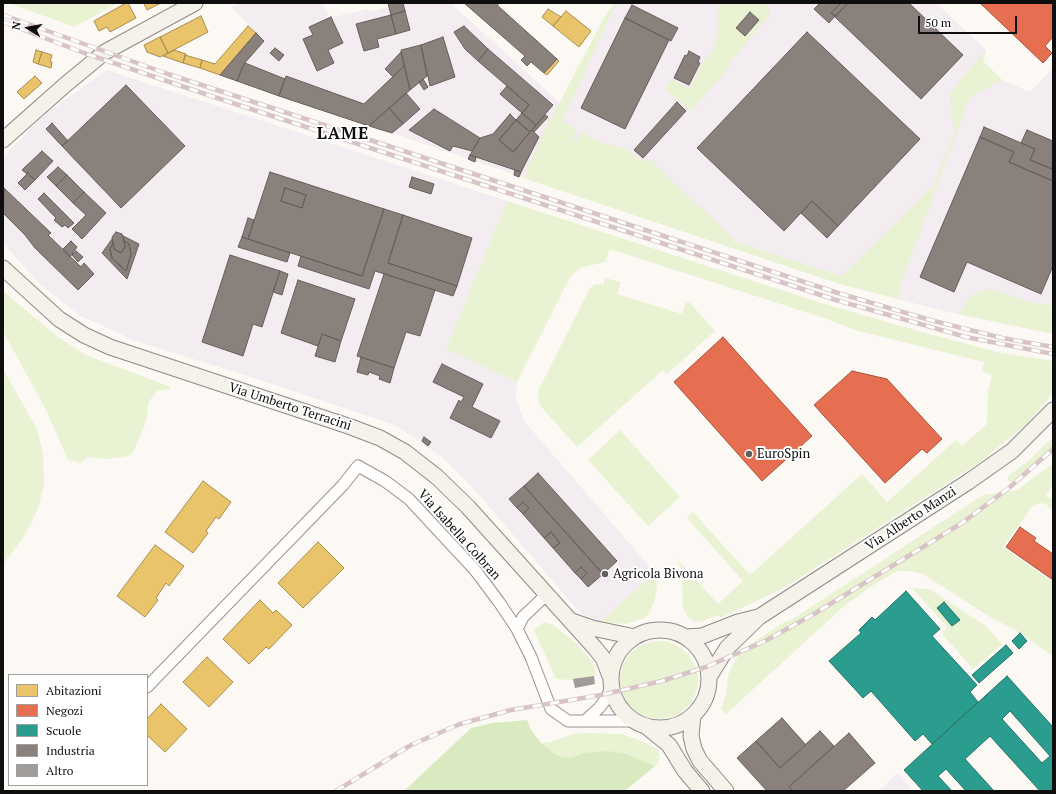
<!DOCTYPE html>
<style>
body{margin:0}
#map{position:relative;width:1056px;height:794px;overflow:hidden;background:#fcf9f4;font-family:"PT Serif",serif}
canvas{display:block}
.frame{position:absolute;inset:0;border:4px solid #0e0e0e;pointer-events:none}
.legend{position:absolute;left:8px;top:674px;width:140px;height:112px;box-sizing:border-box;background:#fff;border:1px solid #9f9f9f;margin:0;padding:5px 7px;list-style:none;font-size:12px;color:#0e0e0e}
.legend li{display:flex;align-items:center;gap:8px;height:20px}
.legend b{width:20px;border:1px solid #9f9f9f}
.north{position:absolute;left:8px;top:8px;width:40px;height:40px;-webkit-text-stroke:3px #fff;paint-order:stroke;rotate:281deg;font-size:11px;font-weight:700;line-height:16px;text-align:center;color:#0e0e0e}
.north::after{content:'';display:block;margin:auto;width:14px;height:18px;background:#0e0e0e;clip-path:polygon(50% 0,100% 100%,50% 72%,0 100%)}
.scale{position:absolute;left:918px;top:16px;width:99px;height:18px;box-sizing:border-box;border:2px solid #0e0e0e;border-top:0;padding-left:5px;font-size:12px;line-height:14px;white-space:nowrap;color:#0e0e0e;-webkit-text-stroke:3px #fff;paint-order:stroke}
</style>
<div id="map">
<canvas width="1056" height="794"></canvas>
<div class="frame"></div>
<ul class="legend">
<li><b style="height:11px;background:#e9c46a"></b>Abitazioni</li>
<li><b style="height:11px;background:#e76f51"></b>Negozi</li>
<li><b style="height:11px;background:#2a9d8f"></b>Scuole</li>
<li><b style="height:11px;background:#8a817c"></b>Industria</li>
<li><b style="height:11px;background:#9f9c99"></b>Altro</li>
</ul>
<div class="north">N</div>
<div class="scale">50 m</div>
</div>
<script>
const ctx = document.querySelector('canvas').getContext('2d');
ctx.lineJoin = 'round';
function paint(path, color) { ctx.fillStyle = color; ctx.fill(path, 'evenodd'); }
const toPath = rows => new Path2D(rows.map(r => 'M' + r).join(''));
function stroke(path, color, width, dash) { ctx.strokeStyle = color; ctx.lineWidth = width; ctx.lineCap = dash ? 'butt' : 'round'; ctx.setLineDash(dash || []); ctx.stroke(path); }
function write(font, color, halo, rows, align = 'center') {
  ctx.font = font + ' "PT Serif",serif'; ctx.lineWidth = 4; ctx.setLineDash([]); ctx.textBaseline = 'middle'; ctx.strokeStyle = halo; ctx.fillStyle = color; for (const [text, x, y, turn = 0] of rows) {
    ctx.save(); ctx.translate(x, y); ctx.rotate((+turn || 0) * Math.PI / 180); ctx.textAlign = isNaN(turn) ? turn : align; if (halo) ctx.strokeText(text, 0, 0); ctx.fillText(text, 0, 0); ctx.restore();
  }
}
paint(toPath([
 [239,3,322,3,330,18,368,9,369,12,388,7,388,3,453,3,454,6,560,103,604,18,615,3,936,3,986,50,983,61,1002,80,1030,92,1053,68,1053,334,944,311,837,283,220,75,256,33,231,7],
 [107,70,507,201,446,349,517,382,516,399,524,421,655,573,600,622,590,619,581,614,474,489,442,457,395,425,257,379,133,340,79,315,40,284,3,243,3,157,44,115],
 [898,773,913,791,878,791]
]), '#f3ecf0');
paint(toPath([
 [9,3,118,3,74,27],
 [615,3,618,3,612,12,562,121,576,129,572,139,576,141,581,132,600,142,626,149,644,162,648,158,696,204,702,208,736,242,839,275,843,275,934,185,954,133,950,93,986,50,983,61,1002,80,972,96,969,99,901,283,901,289,898,299,837,283,523,178,544,132,604,18],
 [717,3,767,3,770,11,769,16,730,62,730,66,726,71,691,111,665,89,669,81,672,80,690,89,705,58,708,57,713,49,717,37],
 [507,201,821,303,929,334,1001,353,1053,361,1053,393,1026,424,980,462,784,588,722,617,715,616,700,622,693,621,687,616,683,607,682,571,677,559,718,604,743,581,687,518,693,512,750,575,862,474,887,502,956,440,962,446,987,424,988,392,992,375,982,372,984,362,855,330,824,318,610,249,605,262,580,268,570,277,517,382,446,349],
 [605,278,621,282,617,294,682,314,686,302,690,303,715,331,667,374,663,370,577,447,544,410,539,404,538,391,590,288,596,284,603,285],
 [992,289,1036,304,1053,305,1053,334,959,314,969,297,979,291],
 [3,291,58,337,86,355,171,387,170,389,157,391,152,397,148,404,147,419,133,452,128,456,107,459,87,457,81,463,68,460,47,412,3,331],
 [3,369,37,429,43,454,44,486,37,511,23,538,3,564],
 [620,430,680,497,648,526,588,460],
 [1053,437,1053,453,1012,482,1008,481,1008,476,1028,461],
 [1053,463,1053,486,1046,495,1053,500,1053,512,1046,504,1041,503,1033,505,1003,547,1053,582,1053,657,1021,633,990,617,923,574,907,571,897,571,870,587,842,608,726,714,721,709,726,694,729,672,741,650,786,621,791,620,983,495,1017,490],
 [655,573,657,586,655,599,650,612,645,618,626,624,600,622],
 [912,588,929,589,986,626,1002,644,973,669,942,634,947,627],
 [544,622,552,624,576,643,593,663,596,676,570,680,556,679,534,630],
 '620 680a39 39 0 1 1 78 0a39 39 0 1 1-78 0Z',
 [586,733,621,734,633,738,653,746,659,751,659,761,655,766,626,754,583,753,571,758,558,756,541,743,551,742,573,734]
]), '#e9f2d2');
paint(toPath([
 [527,720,531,730,541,743,558,756,571,758,583,753,608,751,626,754,655,766,625,791,404,791,471,728,493,723]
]), '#daeac0');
const homes = toPath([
 [126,3,128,3,136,18,110,32,107,27,99,31,94,21,126,3],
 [147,3,161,3,147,10,144,4,147,3],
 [548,9,561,17,553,26,542,17,548,9],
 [566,11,591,31,579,47,553,26,566,11],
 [201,16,208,32,168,53,160,37,201,16],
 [248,26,256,33,220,75,200,68,202,60,215,64,248,26],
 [160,37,168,53,160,57,147,52,144,45,160,37],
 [36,50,42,52,38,64,33,62,36,50],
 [174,50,186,54,183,63,163,56,174,50],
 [42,52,52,55,50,62,52,62,51,68,38,64,42,52],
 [185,55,202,60,200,68,183,63,185,55],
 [557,59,559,61,547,75,544,73,557,59],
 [35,76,42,83,24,99,17,92,35,76],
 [203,481,231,502,219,519,216,517,206,531,208,533,193,553,165,532,203,481],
 [318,542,344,568,303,608,278,583,318,542],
 [155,545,184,566,169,586,166,583,156,598,158,600,145,617,117,596,155,545],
 [260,600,273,613,276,610,292,625,269,649,266,647,249,664,223,639,260,600],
 [207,657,233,682,209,707,183,682,207,657],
 [161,704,187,729,165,752,147,735,147,719,161,704]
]);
paint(homes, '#e9c46a');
stroke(homes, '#a78d4e', 1);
const shops = toPath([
 [980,3,1053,3,1053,37,1045,46,1052,53,1043,63,980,3],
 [723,337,812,436,762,481,674,382,723,337],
 [852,371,887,379,942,439,927,453,922,449,885,483,814,405,852,371],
 [1020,527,1036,538,1034,541,1053,554,1053,580,1006,547,1020,527]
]);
paint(shops, '#e76f51');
stroke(shops, '#a6523d', 1);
const schools = toPath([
 [906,591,940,629,932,636,977,685,970,692,978,702,932,744,923,734,915,741,871,691,863,698,829,661,861,633,859,630,872,617,875,620,906,591],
 [944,602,960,620,952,626,937,608,944,602],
 [1020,633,1027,641,1019,649,1012,641,1020,633],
 [1006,645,1013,653,979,683,972,675,1006,645],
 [1007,676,1053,727,1053,791,1040,791,990,736,965,759,994,791,966,791,946,769,938,776,952,791,923,791,904,770,1007,676],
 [1010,711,1050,756,1042,763,1002,719,1010,711]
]);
paint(schools, '#2a9d8f');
stroke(schools, '#227268', 1);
const industry = toPath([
 [388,3,403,3,405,11,391,15,388,3],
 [464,3,500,3,497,5,557,59,544,73,531,62,527,66,521,60,525,56,464,3],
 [820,3,841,3,831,13,835,16,829,23,814,9,820,3],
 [841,3,848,3,835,16,831,13,841,3],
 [848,3,909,3,963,55,921,99,835,17,848,3],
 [632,5,678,28,671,41,625,18,632,5],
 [405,11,410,30,396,34,391,15,405,11],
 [750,12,759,20,745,36,736,28,750,12],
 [391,15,396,34,377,39,379,47,364,51,356,24,391,15],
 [331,17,343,43,328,50,334,63,317,71,303,39,313,35,309,27,331,17],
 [625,18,669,40,625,129,581,108,625,18],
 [464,26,488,49,478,61,465,49,454,32,464,26],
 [807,32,920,139,838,226,812,201,784,231,697,148,807,32],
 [256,33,264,41,243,65,237,81,220,75,256,33],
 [443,37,455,77,430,86,421,45,443,37],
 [421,45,427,76,410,90,401,50,421,45],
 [275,48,284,55,279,61,270,53,275,48],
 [488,49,553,105,536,125,522,113,529,105,478,61,488,49],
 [689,51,700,57,698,62,700,63,689,85,674,78,685,55,687,56,689,51],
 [401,52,404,66,393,77,385,69,401,52],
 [245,63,285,79,279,96,237,81,245,63],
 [404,66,410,90,369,126,279,96,286,76,364,104,404,66],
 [423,79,428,87,424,90,419,82,423,79],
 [126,85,185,146,121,208,62,146,126,85],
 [507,86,529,105,522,113,500,94,507,86],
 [406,93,420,109,403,124,389,108,406,93],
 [677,102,686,111,643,158,634,150,677,102],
 [389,108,403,124,392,133,369,126,389,108],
 [434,109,480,138,472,151,453,146,450,151,409,130,434,109],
 [522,113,536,125,530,132,516,120,522,113],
 [510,114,516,120,499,140,513,152,532,130,539,137,521,172,470,155,480,138,493,134,510,114],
 [545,115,548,117,534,132,532,130,545,115],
 [516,120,530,132,513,152,499,140,516,120],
 [52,123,68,141,62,146,46,129,52,123],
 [984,127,1035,149,1030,160,1052,169,1053,168,1053,181,1009,162,1014,152,980,137,984,127],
 [1027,130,1053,141,1052,169,1030,160,1035,149,1021,143,1027,130],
 [980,137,1014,152,1009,162,1053,181,1053,266,1041,294,967,262,954,292,920,277,980,137],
 [42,151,53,161,35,180,22,170,42,151],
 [470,155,476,157,475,162,468,159,470,155],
 [58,167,67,175,56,186,47,177,58,167],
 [515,170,521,172,519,177,514,175,515,170],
 [270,172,384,209,362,276,248,239,270,172],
 [285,188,306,195,302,208,281,201,285,188],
 [28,173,35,180,25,190,18,183,28,173],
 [67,175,84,192,73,203,56,186,67,175],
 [412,177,434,184,431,194,409,187,412,177],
 [4,188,51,233,48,235,81,267,84,263,94,274,78,290,35,248,25,235,3,213,4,188],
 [285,188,306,195,302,208,281,201,285,188],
 [84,192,106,213,82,239,72,229,86,215,73,203,84,192],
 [44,193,74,223,68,228,65,225,62,227,54,220,56,218,38,199,44,193],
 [812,201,838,226,827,238,801,213,812,201],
 [384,209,403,215,388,263,457,286,453,296,375,271,369,289,298,266,301,256,362,276,384,209],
 [403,215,472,238,457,286,388,263,403,215],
 [248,218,254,220,248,239,242,237,248,218],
 [116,232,122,234,124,241,125,247,121,253,114,249,112,237,116,232],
 [123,236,139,244,127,279,102,253,112,239,113,244,110,249,112,258,126,271,131,254,129,244,124,241,123,236],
 [242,237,290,253,287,262,238,247,242,237],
 [71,241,77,247,70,257,63,249,71,241],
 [124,241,129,244,131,254,126,271,112,258,110,249,113,244,114,249,121,253,125,247,124,241],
 [76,251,83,257,78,262,72,255,76,251],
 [230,255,280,271,262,327,253,324,243,356,202,342,230,255],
 [280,271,288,274,282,295,273,292,280,271],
 [384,274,435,290,420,336,406,332,394,368,357,356,384,274],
 [298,280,355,299,341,341,322,334,318,346,281,333,298,280],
 [322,334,341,341,335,362,315,356,322,334],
 [361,357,394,368,390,383,379,379,380,376,369,372,368,375,357,372,361,357],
 [442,364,483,384,472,407,500,421,491,438,450,418,459,400,461,402,464,397,433,382,442,364],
 [424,437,431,442,428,446,422,441,424,437],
 [538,473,617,561,603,574,524,486,538,473],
 [524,486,603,574,588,587,581,579,587,573,581,567,575,573,553,548,560,543,551,532,544,538,523,514,529,508,523,502,517,508,509,499,524,486],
 [523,502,529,508,523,514,517,508,523,502],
 [551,532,560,543,553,548,544,538,551,532],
 [581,567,587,573,581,579,575,573,581,567],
 [782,718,806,745,780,768,756,741,782,718],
 [820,731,834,746,789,787,793,791,767,791,737,758,756,741,780,768,820,731],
 [849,733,875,763,843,791,793,791,789,787,849,733]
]);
paint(industry, '#8a817c');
stroke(industry, '#655e5b', 1);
paint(toPath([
 [594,676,595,684,575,688,573,679]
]), '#9f9c99');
const street = toPath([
 [517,629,523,617,546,595],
 [147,687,343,485,358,466,385,481,409,499,475,570,499,602,517,629,531,657,551,709,568,721,634,721],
 [586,720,599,708,606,699,611,687]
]);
const secondary = toPath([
 [3,140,65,85,105,52,195,3],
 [3,268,59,319,84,335,110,347,351,427,380,438,405,452,437,477,468,507,595,648,603,658,610,676],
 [572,621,592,628,635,637],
 '611 679a49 49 0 1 1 98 0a49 49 0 1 1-98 0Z',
 [685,637,702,636,738,622,758,617],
 [709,677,727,648,759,617,968,482,1012,451,1053,410],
 [693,715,691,736,694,749,700,761,726,791],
 [648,728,669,745,685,771,702,791]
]);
stroke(street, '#959492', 13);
stroke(secondary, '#8c8a88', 17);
stroke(street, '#fffefd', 11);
stroke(secondary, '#f5f2ea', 15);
const rail = toPath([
 [3,15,165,73,838,293,930,320,1002,338,1053,347],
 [3,22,84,53,211,96,836,300,966,337,1053,354],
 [336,791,411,745,460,724,511,710,601,695,662,681,706,667,765,641,814,614,962,523,1010,487,1053,449]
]);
stroke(rail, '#d8c4c7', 4.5);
stroke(rail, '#fff', 3, [9]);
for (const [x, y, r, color] of [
 [749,454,4,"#61605e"],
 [605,574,4,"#61605e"]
]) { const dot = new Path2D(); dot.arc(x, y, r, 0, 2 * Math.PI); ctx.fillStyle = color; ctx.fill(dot); stroke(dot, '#fff', 1.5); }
write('13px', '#0e0e0e', '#fff', [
 ["Via Umberto Terracini",290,407,18],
 ["Via Alberto Manzi",911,519,-33],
 ["Via Isabella Colbran",459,535,48]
]);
write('13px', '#0e0e0e', '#fff', [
 ["EuroSpin",757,454],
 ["Agricola Bivona",613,574]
], 'left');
ctx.letterSpacing = '1px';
write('bold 17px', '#0e0e0e', '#fff', [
 ["LAME",343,134]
]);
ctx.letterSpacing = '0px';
</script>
